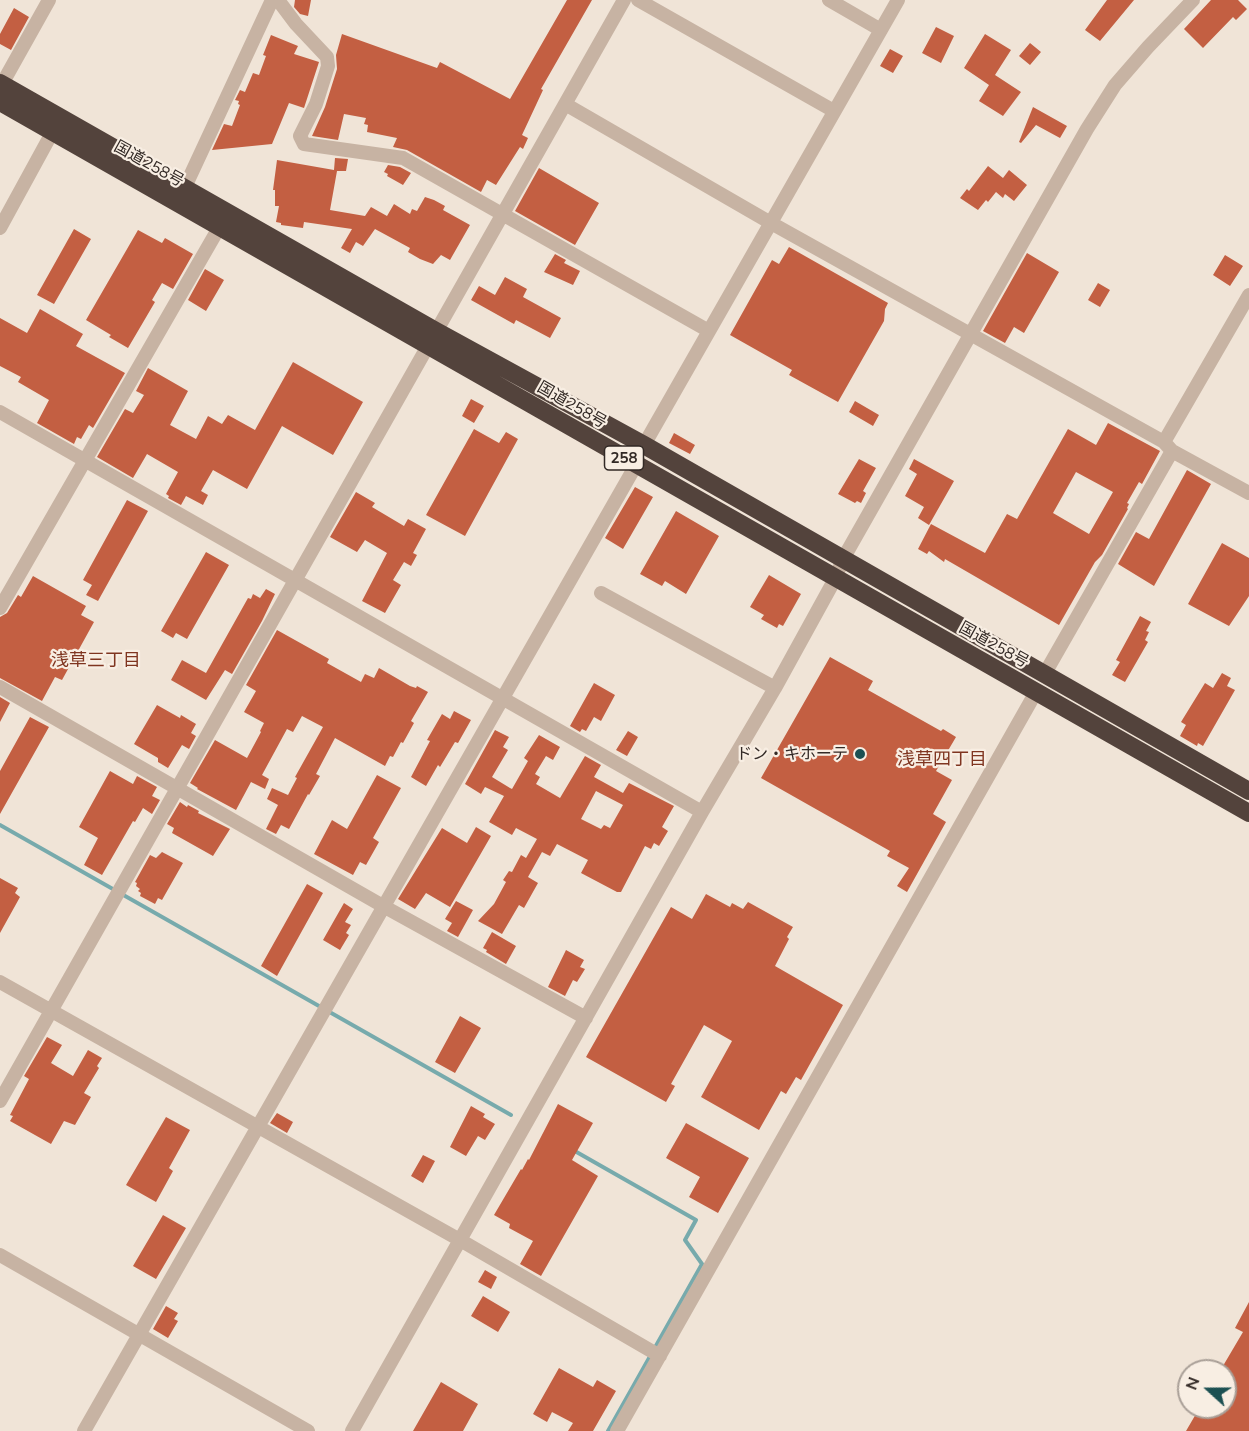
<!DOCTYPE html>
<meta charset="utf-8">
<style>
body{margin:0}
#map{position:relative;width:1249px;height:1431px;overflow:hidden;background:#f0e4d7;font-family:Mulish,sans-serif}
canvas{display:block}
.north{position:absolute;left:1177px;top:1359px;width:60px;height:60px;box-sizing:border-box;background:#f8eee3;border:2px solid #a99f97;border-radius:50%;rotate:291deg;font-size:16px;font-weight:700;line-height:24px;text-align:center;color:#322925}
.north::after{content:'';display:block;margin:auto;width:21px;height:27px;background:#1c5052;clip-path:polygon(50% 0,100% 100%,50% 72%,0 100%)}
</style>
<div id="map">
<canvas width="1249" height="1431"></canvas>
<div class="north">N</div>
</div>
<script>
const ctx = document.querySelector('canvas').getContext('2d');
ctx.lineJoin = 'round';
const toPath = rows => new Path2D(rows.map(r => 'M' + r).join(''));
function stroke(path, color, width, dash) { ctx.strokeStyle = color; ctx.lineWidth = width; ctx.lineCap = dash ? 'butt' : 'round'; ctx.setLineDash(dash || []); ctx.stroke(path); }
function paint(path, color) { ctx.fillStyle = color; ctx.fill(path, 'evenodd'); }
function write(font, color, halo, rows, align = 'center') {
  ctx.font = font + ' Mulish,"Noto Sans JP",sans-serif'; ctx.lineWidth = 4.5; ctx.setLineDash([]); ctx.textBaseline = 'middle'; ctx.strokeStyle = halo; ctx.fillStyle = color; for (const [text, x, y, turn = 0] of rows) {
    ctx.save(); ctx.translate(x, y); ctx.rotate((+turn || 0) * Math.PI / 180); ctx.textAlign = isNaN(turn) ? turn : align; if (halo) ctx.strokeText(text, 0, 0); ctx.fillText(text, 0, 0); ctx.restore();
  }
}
stroke(toPath([
 [0,825,511,1115],
 [573,1150,696,1220,685,1240,702,1264,608,1431]
]), '#77aaac', 4);
paint(toPath([
 [295,0,311,0,308,16,300,14,294,7],
 [567,0,592,0,541,89,543,90,522,135,528,138,523,149,520,147,496,185,487,180,481,192,407,150,393,147,397,138,367,132,368,125,364,124,366,118,344,114,338,140,312,136,325,107,337,69,336,55,342,34,437,68,440,62,510,99],
 [1107,0,1134,0,1100,41,1085,30],
 [1211,0,1238,0,1247,9,1236,20,1233,17,1203,48,1184,29],
 [14,8,29,17,11,50,0,44,0,34],
 [936,27,954,36,941,63,922,53],
 [985,34,1011,50,995,75,1021,92,1003,116,979,101,989,85,964,68],
 [271,35,298,46,294,54,319,62,304,108,289,103,272,144,212,150,224,124,232,126,240,105,238,104,239,101,235,100,240,90,245,92,253,73,259,75,266,56,263,55],
 [1030,43,1041,52,1030,65,1019,56],
 [890,49,903,56,893,73,880,66],
 [1033,107,1067,126,1060,138,1036,125,1021,143,1019,142],
 [335,158,348,159,346,171,337,171,330,210,365,216,371,207,387,216,394,204,410,214,412,209,417,211,425,197,434,200,445,206,443,210,470,225,450,260,441,255,433,264,420,259,408,252,410,248,375,229,363,246,356,242,350,253,341,248,352,229,304,222,303,228,281,225,281,223,276,222,279,206,275,206,275,190,273,190,277,160,334,170],
 [388,165,400,167,411,173,403,185,387,176,388,174,384,172],
 [988,166,1003,178,1009,170,1027,185,1014,201,1005,194,1003,198,996,192,988,202,986,200,978,210,960,198,967,189,969,191],
 [539,168,599,203,575,245,515,211],
 [74,229,91,239,54,304,37,295],
 [138,230,162,243,165,238,193,254,173,289,162,283,152,300,155,302,128,348,109,337,111,335,86,320],
 [789,247,888,303,885,309,884,321,838,402,789,375,792,370,730,335,772,260,779,264],
 [1027,253,1059,272,1024,333,1014,327,1005,343,983,331],
 [555,254,566,260,564,263,580,271,573,285,544,272],
 [1225,255,1243,266,1230,286,1213,275],
 [205,269,224,280,206,311,188,300],
 [505,277,527,289,523,297,561,318,550,338,516,320,514,324,471,300,479,286,495,295],
 [1098,283,1110,290,1100,307,1088,300],
 [40,309,83,334,76,346,125,373,93,428,89,425,81,439,77,437,74,444,37,423,49,400,18,382,21,377,0,366,0,318,27,333],
 [293,362,363,402,333,455,282,426,247,489,213,470,201,491,208,495,203,505,186,496,181,505,168,498,169,496,166,494,178,472,147,454,133,478,97,457,125,409,133,413,144,395,136,391,148,368,188,391,170,425,196,439,208,416,222,424,228,415,255,430],
 [471,399,484,406,474,423,462,416],
 [855,401,879,415,873,426,849,412],
 [1108,423,1160,451,1142,484,1139,482,1127,503,1129,504,1127,508,1128,509,1102,555,1095,562,1059,625,945,559,944,562,929,551,927,554,918,549,931,524,985,553,1007,514,1017,519,1068,429,1096,445],
 [1076,472,1113,492,1089,534,1053,513],
 [474,429,499,443,506,432,518,439,465,536,426,515],
 [674,433,695,445,690,454,669,443],
 [859,459,876,468,863,491,866,493,861,503,857,501,855,503,838,494],
 [914,459,954,481,929,525,918,518,924,507,905,496,917,474,909,469],
 [1187,470,1211,484,1154,586,1118,564,1136,532,1149,539],
 [635,487,653,497,623,549,605,538],
 [356,492,375,503,372,507,404,526,408,519,426,529,413,553,417,555,411,566,404,562,393,580,401,585,385,613,362,601,387,553,365,540,357,552,330,537],
 [127,500,148,511,98,601,86,595,92,585,83,580],
 [676,511,719,536,686,594,665,581,662,586,640,574],
 [1222,543,1249,558,1249,596,1229,626,1188,604],
 [206,552,229,565,187,639,176,633,173,638,161,631],
 [769,575,801,594,783,626,779,624,777,628,761,619,764,615,750,607],
 [33,576,86,606,81,615,94,622,62,680,55,677,42,701,0,678,0,617,7,613,18,595,21,597],
 [266,589,275,594,262,621,232,674,225,670,206,700,171,680,182,660,206,673,248,598,251,599,253,594,260,598],
 [1140,616,1151,622,1146,631,1149,632,1145,640,1148,642,1125,682,1112,675,1120,662,1116,660],
 [277,630,329,659,327,663,361,682,365,674,374,678,379,668,410,686,416,688,417,686,428,692,411,721,414,723,403,743,401,742,393,757,390,756,385,766,335,738,316,774,320,776,309,795,308,794,289,829,281,825,276,834,266,829,278,805,267,799,272,788,288,795,297,778,295,777,323,727,302,716,293,732,287,729,262,775,269,779,265,789,251,782,236,810,197,789,198,788,190,783,215,740,247,758,261,732,260,731,264,723,244,712,256,691,246,685],
 [830,657,873,681,868,690,941,731,943,729,956,737,936,771,952,780,933,814,946,822,907,892,897,886,909,868,887,856,890,851,761,778],
 [1222,673,1231,678,1227,686,1235,690,1203,746,1198,743,1197,746,1180,736,1186,725,1181,722,1205,683,1213,688],
 [594,683,615,695,601,721,594,717,586,731,582,729,580,732,570,726],
 [0,697,10,703,0,722],
 [157,705,180,718,181,715,196,724,191,733,196,736,189,749,182,745,168,768,158,762,158,758,134,744],
 [454,711,471,720,458,743,455,742,440,767,438,765,426,786,411,777,430,741,427,740,442,714,450,719],
 [30,717,49,727,0,814,0,771],
 [495,730,509,737,503,747,508,750,492,777,510,788,512,789,528,761,524,758,539,735,560,747,553,760,546,756,535,774,540,777,536,784,560,798,585,756,601,765,594,777,623,793,629,783,674,806,662,827,668,831,659,846,654,843,651,849,645,846,621,892,617,892,581,873,588,860,557,844,550,856,542,852,528,877,538,883,524,908,519,905,502,934,478,921,494,904,506,882,503,880,509,871,512,872,521,855,526,858,537,839,516,828,512,835,489,822,504,796,485,787,481,794,465,784],
 [596,791,623,805,610,828,604,825,601,829,581,819],
 [628,731,638,737,627,756,616,750],
 [110,771,133,784,137,776,157,787,152,796,160,800,152,814,143,808,135,822,133,821,102,875,84,865,98,838,79,827],
 [377,775,401,788,373,838,379,842,366,865,360,862,353,875,314,854,332,820,347,829],
 [180,802,187,807,188,805,199,811,198,813,230,829,213,856,172,833,174,828,167,824],
 [476,827,491,836,450,907,426,893,415,909,398,899,442,828,467,843],
 [162,852,183,863,162,900,158,898,155,904,140,896,141,893,138,891,140,889,136,886,137,883,135,882,150,855,156,858],
 [0,878,18,888,15,893,20,897,0,933],
 [307,884,323,893,277,976,261,966],
 [706,894,730,907,732,903,743,909,748,902,793,927,787,937,789,939,775,966,843,1005,801,1080,796,1077,786,1094,781,1091,759,1130,701,1097,732,1041,704,1025,671,1084,675,1086,666,1102,586,1057,671,907,692,919],
 [456,901,473,910,458,937,447,931,452,923,445,919],
 [344,903,353,909,345,922,351,925,346,933,349,935,340,950,323,940],
 [492,932,516,946,506,964,486,952,487,950,483,948],
 [566,950,584,960,580,967,585,969,577,982,573,980,565,996,548,987],
 [460,1016,481,1028,455,1073,435,1062],
 [47,1037,62,1045,51,1063,73,1076,88,1050,102,1058,97,1066,99,1068,84,1093,91,1097,75,1125,64,1121,51,1144,10,1121,13,1116,10,1115,29,1079,24,1076],
 [558,1104,593,1123,572,1160,598,1176,541,1276,520,1264,533,1241,509,1228,510,1224,494,1215,521,1169,522,1170,528,1159,529,1160],
 [471,1106,485,1114,483,1117,495,1124,485,1140,478,1136,466,1156,450,1147],
 [277,1113,293,1122,287,1133,270,1123],
 [166,1117,190,1130,169,1168,173,1171,156,1202,126,1185],
 [686,1123,749,1158,718,1213,689,1197,700,1177,666,1158],
 [423,1155,435,1161,423,1183,411,1176],
 [163,1215,186,1228,156,1279,133,1266],
 [485,1270,497,1277,491,1289,478,1282],
 [483,1296,510,1312,498,1332,471,1316],
 [1249,1302,1249,1431,1186,1431,1200,1407,1225,1407,1225,1371,1220,1371,1243,1332,1235,1328],
 [166,1306,178,1313,174,1319,178,1321,168,1338,153,1329],
 [559,1368,593,1387,597,1380,616,1391,593,1431,568,1431,573,1423,552,1412,547,1422,533,1414],
 [441,1382,478,1404,463,1431,413,1431]
]), '#c35f42');
stroke(toPath([
 [278,0,296,24,327,57,328,66,316,104,300,136,304,144,403,158,709,331],
 [638,0,834,111],
 [829,0,881,30],
 [2,84,49,0],
 [565,104,771,223,1164,442,1172,451,1249,493],
 [185,187,272,0],
 [0,228,53,131],
 [0,412,702,812],
 [1164,442,1249,295],
 [644,445,898,0],
 [601,593,775,688],
 [0,608,220,226],
 [1044,675,1172,451],
 [0,687,383,906,586,1018],
 [0,982,460,1240,660,1356],
 [0,1101,624,0],
 [0,1255,308,1431],
 [84,1431,636,465],
 [352,1431,702,812,775,688,835,579,843,559,1087,129,1115,85,1148,47,1193,0],
 [617,1431,1036,692]
]), '#c7b3a3', 14);
stroke(toPath([
 [0,83,436,331,644,445,1249,791],
 [0,102,1249,813]
]), '#53433c', 18);
for (const [x, y, r, color] of [
 [860,754,6,"#1c5052"]
]) { const dot = new Path2D(); dot.arc(x, y, r, 0, 2 * Math.PI); ctx.fillStyle = color; ctx.fill(dot); stroke(dot, '#f8eee3', 2); }
for (const [x, y, w] of [
 [624,458,39]
]) { const box = new Path2D(); box.roundRect(x - w / 2, y - 12, w, 24, 4.5); ctx.fillStyle = '#f8eee3'; ctx.fill(box); stroke(box, '#322925', 1.5); }
write('bold 15px', '#322925', null, [
 ["258",624,458]
]);
write('16px', '#322925', '#f8eee3', [
 ["国道258号",149,164,29],
 ["国道258号",572,405,30],
 ["国道258号",994,645,29]
]);
write('16px', '#322925', '#f8eee3', [
 ["ドン・キホーテ",848,754]
], 'right');
write('18px', '#7f3520', '#f8eee3', [
 ["浅草三丁目",96,661],
 ["浅草四丁目",942,760]
]);
</script>
